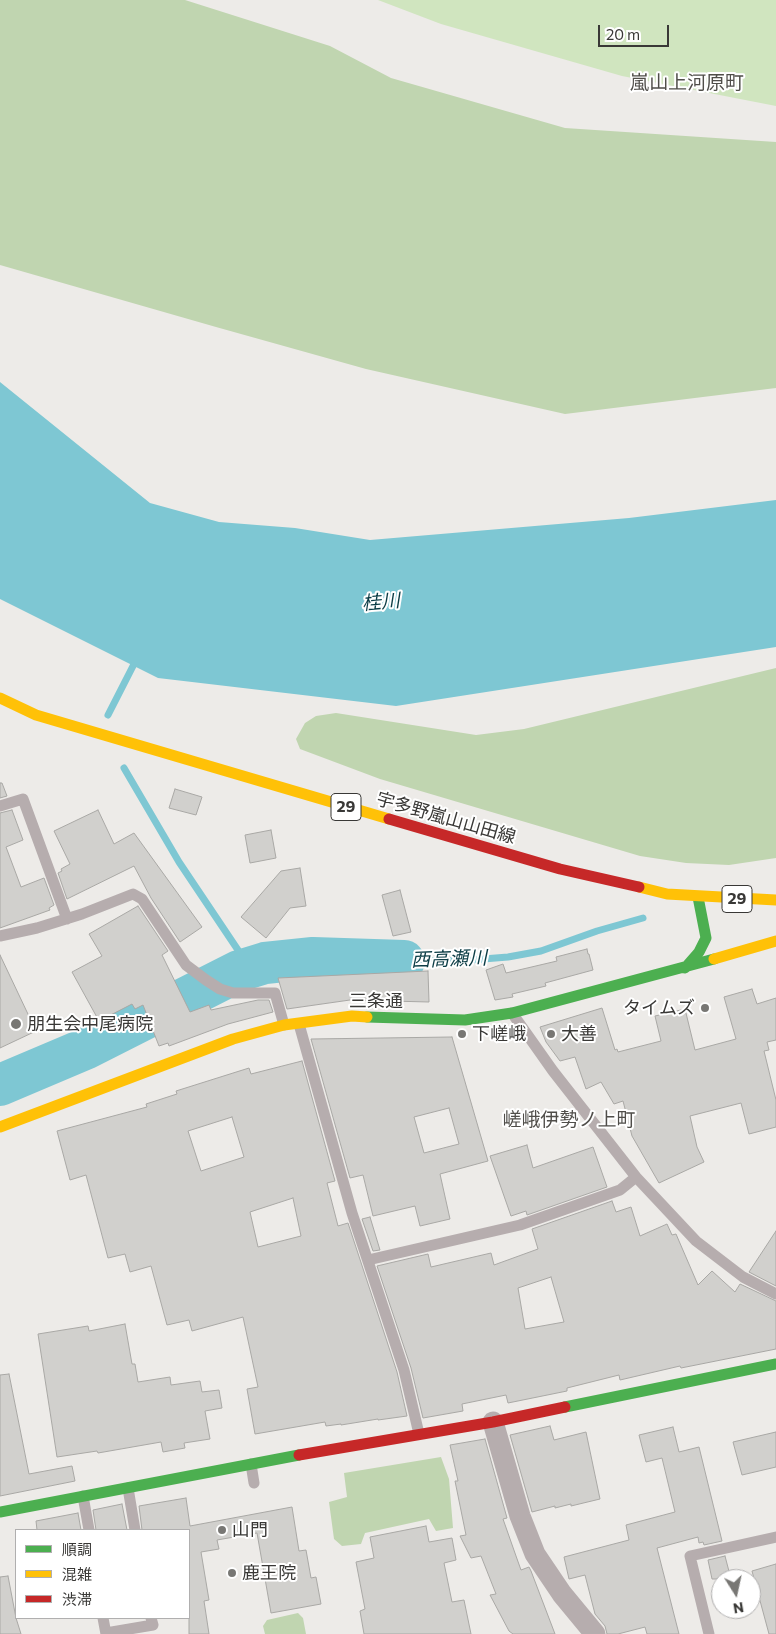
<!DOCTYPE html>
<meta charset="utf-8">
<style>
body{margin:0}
#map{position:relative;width:776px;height:1634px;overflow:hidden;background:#edebe8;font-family:Commissioner,"Noto Sans JP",sans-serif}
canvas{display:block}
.legend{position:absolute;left:15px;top:1529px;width:175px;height:90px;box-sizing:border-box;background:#fff;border:1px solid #b0afaf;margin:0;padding:6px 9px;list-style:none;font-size:15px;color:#393836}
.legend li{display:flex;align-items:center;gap:10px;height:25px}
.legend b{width:25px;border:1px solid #b0afaf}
.north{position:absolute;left:711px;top:1569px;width:50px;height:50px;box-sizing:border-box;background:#fff;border:1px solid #b0afaf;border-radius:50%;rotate:170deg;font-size:14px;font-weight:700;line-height:20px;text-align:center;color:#393836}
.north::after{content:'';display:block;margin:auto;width:18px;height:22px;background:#787774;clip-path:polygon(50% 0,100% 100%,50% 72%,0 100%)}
.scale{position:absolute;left:598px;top:25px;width:71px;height:22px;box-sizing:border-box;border:2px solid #393836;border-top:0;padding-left:6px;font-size:15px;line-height:18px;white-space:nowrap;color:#393836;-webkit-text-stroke:4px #fff;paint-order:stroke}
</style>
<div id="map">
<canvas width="776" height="1634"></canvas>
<ul class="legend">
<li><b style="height:6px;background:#4caf50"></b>順調</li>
<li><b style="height:6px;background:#ffc107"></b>混雑</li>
<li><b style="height:6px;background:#c62828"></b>渋滞</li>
</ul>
<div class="north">N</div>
<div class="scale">20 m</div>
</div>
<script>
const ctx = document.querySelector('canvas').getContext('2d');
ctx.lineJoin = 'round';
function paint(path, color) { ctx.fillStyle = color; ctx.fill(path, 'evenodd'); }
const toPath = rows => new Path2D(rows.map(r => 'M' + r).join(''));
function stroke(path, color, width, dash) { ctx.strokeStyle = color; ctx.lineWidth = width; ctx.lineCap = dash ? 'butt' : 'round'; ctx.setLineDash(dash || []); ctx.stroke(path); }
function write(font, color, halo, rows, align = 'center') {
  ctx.font = font + ' Commissioner,"Noto Sans JP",sans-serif'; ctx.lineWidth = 4; ctx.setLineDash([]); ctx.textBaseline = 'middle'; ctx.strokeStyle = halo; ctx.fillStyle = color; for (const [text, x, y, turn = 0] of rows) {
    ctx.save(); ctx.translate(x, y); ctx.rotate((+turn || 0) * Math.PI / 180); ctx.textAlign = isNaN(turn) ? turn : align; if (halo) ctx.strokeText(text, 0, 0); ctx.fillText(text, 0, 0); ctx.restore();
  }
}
paint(toPath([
 [378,0,776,0,776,106,622,76,441,24]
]), '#d0e5bf');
paint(toPath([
 [0,0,185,0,330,46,391,78,565,128,776,142,776,388,565,414,366,369,216,327,0,265],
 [776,668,776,858,729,865,686,863,640,856,380,779,300,749,296,739,305,723,316,716,336,713,476,735,524,729],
 [441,1457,449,1479,453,1528,436,1531,429,1519,365,1533,361,1544,342,1546,334,1539,329,1502,347,1497,344,1473],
 [298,1613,303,1618,306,1634,265,1634,263,1626,267,1620]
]), '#c0d5b0');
paint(toPath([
 [0,382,150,503,219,522,295,528,370,540,629,518,776,500,776,647,396,706,158,678,0,599]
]), '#7ec7d3');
stroke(toPath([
 [108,715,133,666],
 [124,768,179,862,250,968],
 [404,961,471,960,508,957,541,951,597,931,643,918]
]), '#7ec7d3', 7);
stroke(toPath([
 [0,1085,85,1049,239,971,265,963,313,958,404,961]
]), '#7ec7d3', 42);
const building = toPath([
 [0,783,2,783,7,796,0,798,0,783],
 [175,789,202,797,196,815,169,808,175,789],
 [12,810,23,840,6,847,21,887,44,878,54,905,49,908,50,910,0,928,0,813,12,810],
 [98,810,114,844,134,833,202,927,180,942,151,898,134,866,67,899,58,873,62,871,61,869,70,864,54,831,98,810],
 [271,830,276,858,250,863,245,835,271,830],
 [300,868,306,906,290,908,266,938,241,917,281,871,300,868],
 [400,890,411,932,393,936,382,895,400,890],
 [138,906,168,951,162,955,190,1012,209,1005,211,1010,258,1000,269,1000,273,1012,228,1024,169,1046,168,1043,159,1046,143,1005,135,1009,132,1004,99,1021,72,972,102,956,89,934,138,906],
 [587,949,588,954,589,954,593,970,545,983,546,986,512,994,513,997,495,1000,486,970,503,964,506,973,557,961,556,957,587,949],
 [0,955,36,1031,0,1048,0,955],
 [428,971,429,1002,350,1000,287,1009,278,978,428,971],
 [752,989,757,1004,776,998,776,1040,767,1042,769,1050,764,1051,776,1100,776,1127,749,1134,741,1103,690,1116,697,1147,704,1162,659,1183,632,1136,623,1101,614,1104,601,1082,586,1089,575,1057,560,1061,546,1042,540,1027,602,1008,615,1050,617,1049,618,1052,661,1041,655,1016,685,1009,695,1050,736,1039,724,997,752,989],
 [452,1037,488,1161,440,1174,450,1219,420,1226,415,1206,373,1216,363,1175,350,1178,311,1039,452,1037],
 [449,1108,459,1144,424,1153,414,1117,449,1108],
 [302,1061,335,1181,327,1183,338,1226,348,1223,397,1372,407,1416,378,1420,378,1419,341,1425,341,1424,326,1426,325,1422,255,1434,247,1389,258,1387,243,1317,192,1331,189,1320,167,1325,151,1266,130,1272,125,1254,108,1258,86,1175,70,1180,57,1131,147,1107,146,1104,177,1094,176,1091,249,1068,251,1074,302,1061],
 [232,1117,244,1157,201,1171,188,1131,232,1117],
 [293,1198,301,1236,258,1247,250,1212,293,1198],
 [527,1145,533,1168,593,1147,607,1187,527,1215,526,1211,511,1216,490,1156,527,1145],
 [612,1201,616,1212,631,1207,640,1236,667,1224,672,1235,676,1234,698,1285,712,1271,735,1292,740,1284,776,1301,776,1349,681,1368,680,1366,620,1380,619,1375,567,1388,567,1391,508,1403,506,1395,462,1404,463,1411,423,1418,411,1368,377,1266,428,1254,431,1267,491,1253,494,1265,538,1249,532,1229,612,1201],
 [551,1277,564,1322,525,1329,518,1288,551,1277],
 [370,1217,380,1250,373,1251,362,1219,370,1217],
 [776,1231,776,1286,749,1272,776,1231],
 [125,1324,132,1364,135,1364,138,1382,170,1377,171,1385,200,1381,202,1392,219,1390,222,1408,205,1411,210,1439,184,1443,185,1448,163,1452,161,1442,98,1453,97,1451,57,1457,38,1334,88,1326,89,1331,125,1324],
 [9,1374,29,1474,72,1466,75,1481,0,1496,0,1375,9,1374],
 [550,1426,554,1440,586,1432,600,1499,571,1506,571,1504,555,1508,555,1506,532,1512,510,1435,550,1426],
 [673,1427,679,1452,699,1447,722,1541,704,1545,703,1542,699,1543,698,1537,657,1548,679,1634,647,1634,645,1627,618,1634,607,1634,605,1626,595,1614,585,1575,569,1579,564,1557,629,1540,626,1525,675,1512,662,1458,646,1462,639,1435,673,1427],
 [776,1432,776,1467,742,1475,733,1442,776,1432],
 [485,1439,507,1518,503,1519,516,1556,521,1570,529,1567,531,1571,555,1634,513,1634,509,1631,490,1595,496,1594,481,1556,471,1558,460,1536,466,1535,455,1481,458,1481,450,1445,485,1439],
 [186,1498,190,1526,292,1507,299,1551,306,1550,311,1578,316,1577,321,1604,271,1613,257,1533,217,1540,219,1549,201,1552,209,1600,204,1601,209,1634,189,1634,189,1530,142,1530,139,1506,186,1498],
 [122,1504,127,1530,96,1530,93,1510,122,1504],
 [78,1513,81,1530,37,1530,36,1521,78,1513],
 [426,1526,429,1542,452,1538,456,1560,444,1563,452,1602,464,1600,471,1634,364,1634,360,1611,365,1609,356,1562,374,1558,370,1537,426,1526],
 [725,1556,731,1579,712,1579,708,1560,725,1556],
 [776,1564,776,1634,769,1634,752,1571,776,1564],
 [8,1576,16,1618,21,1634,0,1634,0,1577,8,1576]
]);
paint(building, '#d1d0cd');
stroke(building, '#a9a8a5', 1);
stroke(toPath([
 [0,806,23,799,67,919],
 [0,936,37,928,82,914,133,894,142,899,186,965,206,980,220,989,233,993,275,993,284,1025],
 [512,1013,553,1071,636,1177,696,1241,743,1277,776,1294],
 [299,1024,352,1213,404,1370,419,1434],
 [368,1260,520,1225,620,1190,636,1177],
 [251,1464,254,1483],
 [128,1488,135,1530],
 [83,1496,89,1530],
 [103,1618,106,1634],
 [106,1633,153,1625,151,1618],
 [709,1634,690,1556,776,1537]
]), '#b6adae', 11);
stroke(toPath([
 [493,1422,520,1516,535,1554,562,1594,595,1634]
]), '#b6adae', 21);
stroke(toPath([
 [685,968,699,952,706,938,698,897],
 [367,1017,465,1020,512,1013,714,959],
 [565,1407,776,1364],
 [0,1512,299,1455]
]), '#4caf50', 11);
stroke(toPath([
 [0,698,36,715,389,819],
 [639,887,667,894,776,900],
 [714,959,776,941],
 [0,1127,233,1039,284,1025,352,1016,367,1017]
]), '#ffc107', 11);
stroke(toPath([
 [389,819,560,869,639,887],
 [299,1455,493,1422,565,1407]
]), '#c62828', 11);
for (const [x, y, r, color] of [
 [705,1008,5,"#787774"],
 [16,1024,6,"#787774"],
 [462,1034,5,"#787774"],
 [551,1034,5,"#787774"],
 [222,1530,5,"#787774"],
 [232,1573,5,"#787774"]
]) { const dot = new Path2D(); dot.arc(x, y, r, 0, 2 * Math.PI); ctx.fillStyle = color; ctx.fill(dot); stroke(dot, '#fff', 2); }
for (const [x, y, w] of [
 [346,807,30],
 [737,899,30]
]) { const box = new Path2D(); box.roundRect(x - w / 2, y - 13.5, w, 27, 4); ctx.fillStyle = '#fff'; ctx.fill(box); stroke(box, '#393836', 1); }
write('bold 16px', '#393836', null, [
 ["29",346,807],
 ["29",737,899]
]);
write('18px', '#393836', '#fff', [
 ["宇多野嵐山山田線",446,818,16],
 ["三条通",376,1001]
]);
write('18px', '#393836', '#fff', [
 ["タイムズ",695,1008,"right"],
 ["朋生会中尾病院",27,1024],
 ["下嵯峨",472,1034],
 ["大善",561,1034],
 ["山門",232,1530],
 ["鹿王院",242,1573]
], 'left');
write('19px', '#504e4a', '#fff', [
 ["嵐山上河原町",687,83],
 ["嵯峨伊勢ノ上町",569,1120]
]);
write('italic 19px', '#0b3c45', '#fff', [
 ["桂川",381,602,-5],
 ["西高瀬川",449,959,-2]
]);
</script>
